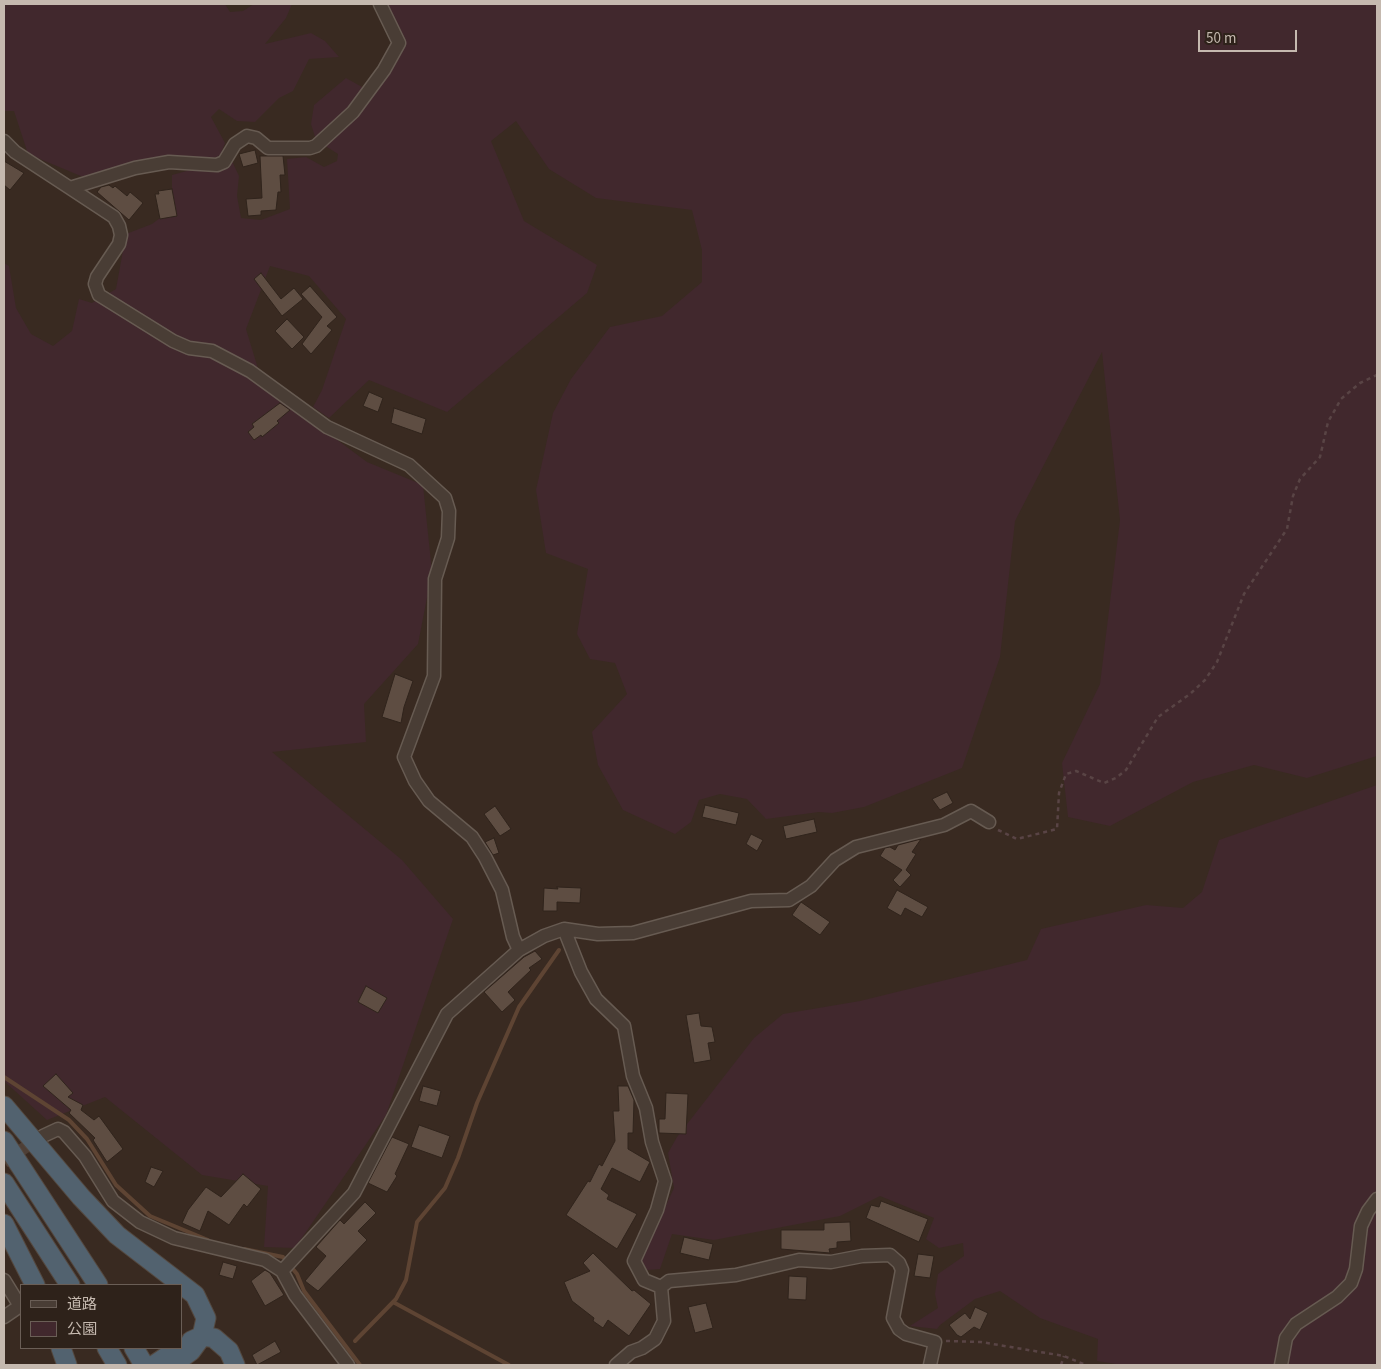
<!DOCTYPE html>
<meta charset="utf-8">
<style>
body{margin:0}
#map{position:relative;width:1381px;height:1369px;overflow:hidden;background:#392a21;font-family:"Source Sans 3","Noto Sans JP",sans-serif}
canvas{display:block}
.frame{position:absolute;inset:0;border:5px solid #c5b9af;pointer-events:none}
.legend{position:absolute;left:20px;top:1284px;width:162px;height:65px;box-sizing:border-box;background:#2e221a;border:1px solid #6a5e56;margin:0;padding:6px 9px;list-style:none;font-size:15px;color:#c5b9af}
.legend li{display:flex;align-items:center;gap:10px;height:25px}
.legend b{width:25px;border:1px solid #6a5e56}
.scale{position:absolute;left:1198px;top:30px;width:99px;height:22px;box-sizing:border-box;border:2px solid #c5b9af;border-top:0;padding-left:6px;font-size:15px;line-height:18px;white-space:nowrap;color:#c5b9af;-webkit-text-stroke:4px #2e221a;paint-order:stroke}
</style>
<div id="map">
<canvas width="1381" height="1369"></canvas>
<div class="frame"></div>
<ul class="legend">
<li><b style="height:6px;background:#493d35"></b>道路</li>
<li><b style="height:14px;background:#41282d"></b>公園</li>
</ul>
<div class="scale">50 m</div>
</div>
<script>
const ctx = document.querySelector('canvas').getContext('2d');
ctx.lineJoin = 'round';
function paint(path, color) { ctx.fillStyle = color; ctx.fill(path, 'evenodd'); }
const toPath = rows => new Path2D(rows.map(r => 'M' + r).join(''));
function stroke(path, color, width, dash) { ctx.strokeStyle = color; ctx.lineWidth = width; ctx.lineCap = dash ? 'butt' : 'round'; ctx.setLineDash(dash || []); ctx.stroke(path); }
paint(toPath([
 [4,4,225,4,230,12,243,11,254,4,292,4,286,18,265,44,311,33,325,41,339,57,309,59,293,91,279,98,255,122,237,121,219,109,211,117,225,143,220,156,185,166,88,179,28,154,14,111,4,111],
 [377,4,1377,4,1377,756,1307,778,1254,765,1193,782,1110,826,1068,817,1062,763,1100,684,1120,520,1102,352,1015,521,1000,657,962,768,864,807,832,813,819,812,766,819,747,799,720,794,699,800,691,822,675,834,623,810,598,765,592,732,627,694,615,663,590,659,577,634,588,569,546,553,536,490,553,413,571,379,610,327,662,316,702,282,702,250,692,210,596,198,549,169,516,121,491,141,524,221,597,265,587,293,447,412,369,380,329,418,313,407,322,390,346,319,309,276,270,266,246,329,263,385,367,462,423,485,432,572,418,644,364,704,366,742,272,752,402,860,453,919,386,1115,295,1248,264,1247,268,1186,202,1175,105,1097,47,1120,4,1081,4,263,9,266,16,308,31,334,53,346,72,331,79,299,92,303,116,289,126,234,152,224,172,209,172,175,231,159,239,176,237,196,241,218,261,220,290,209,287,159,306,157,324,167,337,161,338,154,316,140,311,124,314,105,346,78,362,87,380,80,399,51],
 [1377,785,1377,1365,1122,1365,1097,1361,1098,1339,1040,1318,1000,1291,975,1299,940,1325,937,1329,910,1326,938,1308,935,1294,938,1274,964,1256,963,1243,939,1248,926,1239,934,1218,880,1196,840,1216,714,1240,672,1234,660,1269,647,1270,641,1259,674,1188,668,1153,677,1137,754,1038,783,1014,860,1001,1027,960,1041,929,1146,905,1183,908,1202,892,1219,840]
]), '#41282d');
stroke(toPath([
 [4,1077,69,1120,87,1139,116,1185,150,1216,208,1240],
 [244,1249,283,1257,297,1274,304,1291,360,1365],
 [393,1302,509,1365],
 [355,1341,396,1299,406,1280,417,1222,445,1188,458,1158,477,1103,519,1007,559,950]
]), '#5e4433', 4);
const building = toPath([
 [255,150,258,163,243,167,239,154,255,150],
 [260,156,283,156,285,175,280,175,281,192,278,192,276,210,261,211,261,215,248,216,246,199,262,198,260,156],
 [4,161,24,173,10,190,4,185,4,161],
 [109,185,113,188,115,186,127,196,130,192,143,203,129,220,97,192,101,187,109,185],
 [172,189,177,216,160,219,155,194,159,194,158,191,172,189],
 [261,273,281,299,294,288,303,299,282,316,254,279,261,273],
 [310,286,337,317,327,326,332,330,311,354,302,344,322,317,301,294,310,286],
 [287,319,304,337,292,349,275,331,287,319],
 [369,392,383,398,378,412,363,406,369,392],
 [280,403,290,410,277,421,279,423,262,437,261,435,254,440,248,432,254,427,252,424,280,403],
 [394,408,426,419,422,434,391,423,394,408],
 [395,674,413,681,404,707,401,723,382,717,395,674],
 [947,792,953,803,940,810,932,799,947,792],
 [705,805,739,813,736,825,702,817,705,805],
 [495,806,511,829,500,836,484,814,495,806],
 [814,819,817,832,786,839,783,826,814,819],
 [751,834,763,840,757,851,746,844,751,834],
 [494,838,499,853,493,855,485,842,494,838],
 [921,839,912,852,916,854,906,870,911,875,900,887,893,880,902,870,880,856,885,848,890,847,895,850,898,845,921,839],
 [557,887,581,888,580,903,557,902,557,911,543,911,544,888,558,889,557,887],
 [897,890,928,907,922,917,905,908,901,916,887,908,897,890],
 [801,902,830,922,820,935,792,915,801,902],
 [535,951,542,959,529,968,531,970,508,992,515,1000,502,1012,484,992,524,957,535,951],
 [366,986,387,998,378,1013,358,1002,366,986],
 [699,1013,701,1026,712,1027,715,1042,708,1043,711,1060,694,1063,686,1015,699,1013],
 [56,1074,73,1093,68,1097,83,1105,81,1110,94,1120,99,1116,123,1149,107,1162,93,1140,95,1138,69,1113,71,1110,43,1086,56,1074],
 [423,1086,441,1091,437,1106,419,1101,423,1086],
 [618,1086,628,1086,634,1100,633,1133,628,1133,628,1149,650,1162,640,1182,612,1168,601,1189,609,1195,607,1199,637,1214,617,1249,566,1215,588,1181,590,1182,599,1164,602,1166,615,1141,613,1111,619,1111,618,1086],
 [666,1093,688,1094,686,1134,659,1133,659,1119,665,1119,666,1093],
 [419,1125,450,1136,442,1158,411,1147,419,1125],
 [392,1137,409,1144,395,1174,397,1176,387,1192,368,1183,392,1137],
 [151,1167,163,1171,154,1187,145,1182,151,1167],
 [243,1174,261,1189,247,1207,244,1204,229,1225,208,1211,200,1231,182,1223,188,1210,206,1187,221,1197,243,1174],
 [881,1201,928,1219,919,1242,866,1218,871,1205,879,1207,881,1201],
 [365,1202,376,1213,358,1231,367,1240,318,1291,305,1281,326,1256,316,1247,340,1220,344,1224,365,1202],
 [850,1222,851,1241,837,1242,837,1248,829,1249,830,1253,781,1249,781,1230,824,1230,824,1223,850,1222],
 [684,1237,713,1244,709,1260,680,1253,684,1237],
 [593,1253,632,1291,634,1290,651,1304,629,1336,608,1320,603,1328,593,1321,594,1318,572,1301,564,1282,590,1271,583,1263,593,1253],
 [918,1254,934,1256,930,1278,914,1276,918,1254],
 [223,1262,237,1266,233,1279,219,1275,223,1262],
 [265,1270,270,1273,284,1295,265,1306,251,1281,265,1270],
 [789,1276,807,1277,806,1300,788,1299,789,1276],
 [706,1303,713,1328,695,1333,688,1307,706,1303],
 [975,1307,988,1313,980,1330,974,1327,961,1337,957,1335,949,1325,965,1313,970,1319,975,1307],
 [275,1341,281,1352,257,1365,252,1355,275,1341]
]);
paint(building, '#5e4d42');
stroke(building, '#30241c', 1);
stroke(toPath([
 [4,1162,39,1138]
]), '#4e3f36', 12, [12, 6]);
const minor = toPath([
 [4,141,15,152,70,188,135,168,169,162,217,165,224,162,235,144,247,136,256,138,268,148,310,148,316,146,353,112,384,70,399,43,380,4],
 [70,188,114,217,119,226,121,235,119,244,97,277,95,284,99,295,173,341,189,348,212,351,250,371,327,427,409,465,445,498,449,511,448,538,435,579,434,676,404,757,415,781,429,801,472,837,485,857,502,890,513,937,519,950],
 [564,929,581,972,596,999,624,1026,633,1076,646,1108,652,1142,665,1181,657,1210,634,1261,644,1280,661,1287],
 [43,1136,58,1129,64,1132,85,1156,113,1201,140,1222,174,1238,265,1260,282,1271,295,1295,348,1365],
 [282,1271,354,1193,447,1014,519,950,544,936,564,929,598,934,633,933,751,901,789,900,811,886,835,860,856,847,944,825,971,811,989,822],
 [4,1280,20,1306,4,1317],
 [661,1287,669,1281,736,1275,799,1260,831,1262,862,1256,890,1255,899,1263,902,1270,893,1318,899,1329,906,1334,935,1342,930,1365],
 [616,1365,631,1352,642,1348,655,1339,664,1321,661,1287],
 [1281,1365,1286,1338,1296,1324,1337,1297,1351,1283,1356,1269,1361,1226,1368,1211,1377,1199]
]);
const highway = toPath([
 [4,1106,81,1197,117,1235,195,1295,206,1318,202,1336,191,1351,172,1365],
 [4,1141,98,1285],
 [4,1183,70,1285],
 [4,1224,35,1285],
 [191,1341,202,1336,214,1338,229,1351,235,1365],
 [61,1348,67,1365],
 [107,1348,117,1365],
 [134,1348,144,1365],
 [154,1365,179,1348]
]);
stroke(minor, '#675b52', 15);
stroke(highway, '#54483f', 21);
stroke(toPath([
 [998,830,1017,839,1057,829,1059,793,1066,774,1076,771,1104,783,1116,778,1126,770,1158,717,1190,694,1205,680,1217,662,1244,594,1287,529,1293,496,1300,479,1320,457,1328,422,1341,399,1360,383,1377,375],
 [946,1341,981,1342,1064,1356,1086,1365],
 [1061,1365,1064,1356]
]), '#594445', 2.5, [4, 4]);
stroke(minor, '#493d35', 12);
stroke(highway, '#52626f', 19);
</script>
